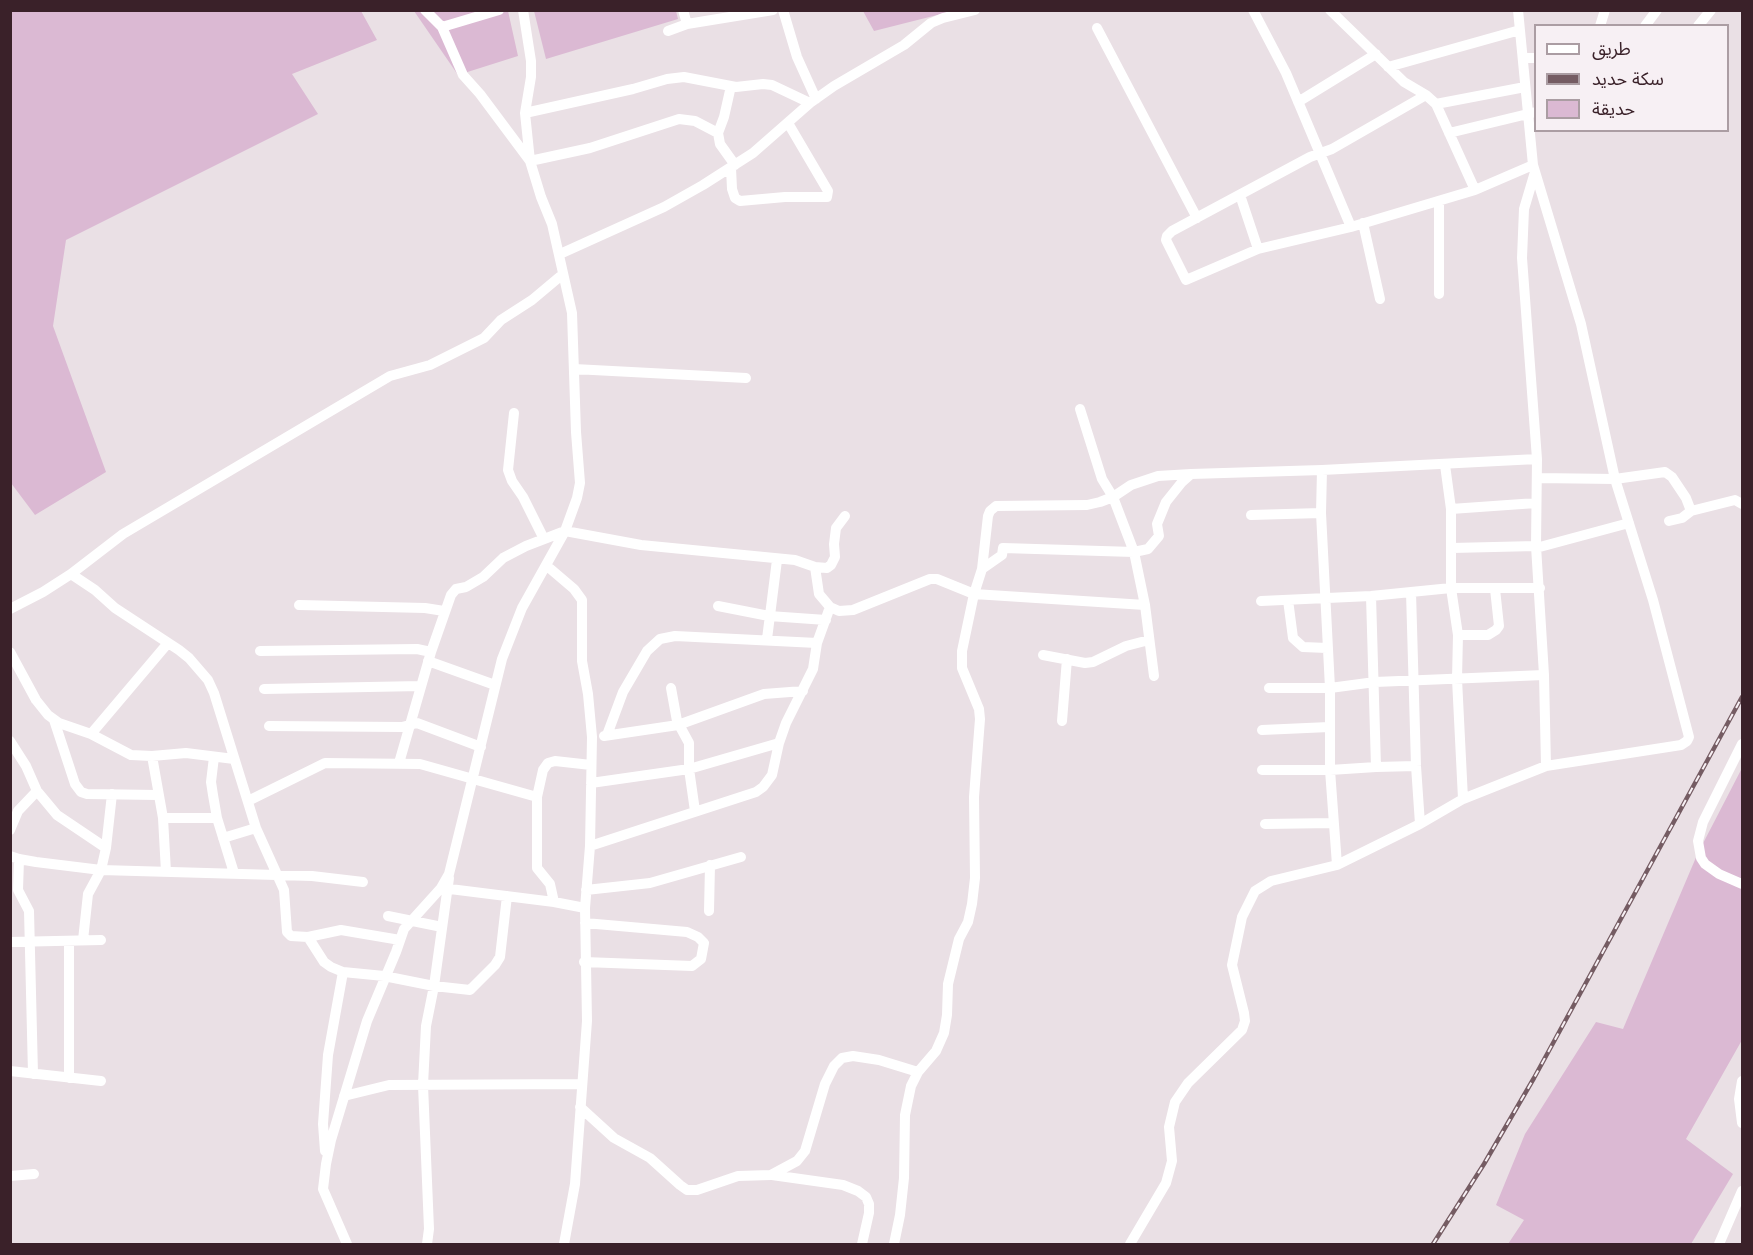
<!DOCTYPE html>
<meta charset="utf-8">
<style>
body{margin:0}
#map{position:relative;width:1753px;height:1255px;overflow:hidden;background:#eae0e5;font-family:"Fira Sans","Noto Sans Arabic",sans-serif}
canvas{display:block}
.frame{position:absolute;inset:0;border:12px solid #3a2129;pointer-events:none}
.legend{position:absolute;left:1534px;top:24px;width:195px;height:108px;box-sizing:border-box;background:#f7f0f4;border:2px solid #ab9da3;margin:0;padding:8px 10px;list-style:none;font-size:18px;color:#3a2129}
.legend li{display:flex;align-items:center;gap:12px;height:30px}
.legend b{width:30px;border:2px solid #ab9da3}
</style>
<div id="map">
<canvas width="1753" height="1255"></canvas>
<div class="frame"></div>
<ul class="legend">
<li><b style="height:8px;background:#fff"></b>طريق</li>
<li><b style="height:8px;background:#755c63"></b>سكة حديد</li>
<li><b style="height:16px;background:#dbb9d3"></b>حديقة</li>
</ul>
</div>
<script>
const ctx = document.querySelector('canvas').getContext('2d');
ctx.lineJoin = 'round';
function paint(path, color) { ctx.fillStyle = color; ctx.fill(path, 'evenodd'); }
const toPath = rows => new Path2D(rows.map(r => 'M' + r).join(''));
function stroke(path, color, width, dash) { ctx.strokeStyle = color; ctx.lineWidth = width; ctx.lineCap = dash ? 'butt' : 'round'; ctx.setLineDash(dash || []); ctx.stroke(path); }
paint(toPath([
 [11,10,361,11,377,40,292,74,318,114,66,240,53,326,106,472,35,515,11,483],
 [414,11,508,11,518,56,458,75],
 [534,11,676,11,678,19,546,59],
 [863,11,953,11,874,31],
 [1742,768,1742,1040,1686,1139,1733,1174,1691,1244,1508,1244,1524,1220,1496,1205,1525,1134,1596,1022,1623,1029,1697,855]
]), '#dbb9d3');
stroke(toPath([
 [425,10,442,27,463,75,480,94,530,161,590,148,679,119,695,121,718,133],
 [683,10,687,24],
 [783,10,797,57,816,99],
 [1253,10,1286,73,1351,227],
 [1330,10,1404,82,1426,95,1436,104,1475,190],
 [1600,26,1605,10],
 [1645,26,1657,10],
 [1698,26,1711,10],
 [442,27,499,10],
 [1097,28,1197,218],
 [668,31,687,24,773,10],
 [1523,58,1536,58],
 [1388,67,1520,30],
 [731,86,724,117,718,133,720,144,735,165],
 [1426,95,1332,149,1310,157,1172,231,1167,236,1166,240,1186,280,1258,249,1351,227,1475,190,1533,165],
 [1298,102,1376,54],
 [1436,104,1525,87],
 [525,113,633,89,667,79,684,77,736,87,763,84,772,85,810,103],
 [1449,133,1536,112],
 [731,168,732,189,735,198,740,201,785,197,827,197,828,191,788,123],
 [1535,172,1524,209,1522,258,1537,459,1536,546,1544,675,1546,766],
 [1240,195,1258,249],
 [1363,223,1380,299],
 [560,254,664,207,703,185,753,153,810,103,834,86,904,45,931,23,943,18,975,10],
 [1439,294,1439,201],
 [574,369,746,378],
 [1080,409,1102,479,1113,497,1134,552,1145,605,1154,676],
 [514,413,508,470,512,481,523,497,544,539],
 [1445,465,1451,509,1451,588,1458,635,1457,679,1463,799],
 [1322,470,1321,513,1330,688,1330,770,1337,865],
 [1537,478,1615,479,1665,472,1672,477,1686,498,1691,511],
 [1451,509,1536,503],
 [1251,515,1321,513],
 [1669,521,1682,518,1691,511,1735,500,1742,504],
 [1452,548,1536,546],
 [1536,548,1629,523],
 [547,566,574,589,582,600,582,661,588,694,592,737,590,846,585,908,587,1021,575,1184,564,1244],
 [815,567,819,594,830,607,839,611,853,610,930,579,937,579,974,594,1145,605],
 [982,569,988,516,990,511,996,506,1087,505,1100,502,1113,497,1131,485,1158,476,1191,474],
 [71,574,95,590,115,608,179,650,189,658,208,680,214,693,256,828,284,890,287,932,291,936,308,937,324,962,331,967,343,972,384,976,434,986,470,990,495,965,500,957,507,896],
 [1411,592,1416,766,1420,824],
 [1288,600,1293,638,1303,647,1327,648],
 [1261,601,1371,596,1451,588,1540,588],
 [299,605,425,608,444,611],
 [718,606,769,616,826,620],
 [10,609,43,592,71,574,123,534,390,376,430,365,484,338,501,320,532,300,563,274],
 [1458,635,1488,635,1496,630,1499,626,1495,589],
 [767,639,777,560],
 [260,651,417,649,431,652],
 [10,652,36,700,48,715,59,723,91,734,131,755,152,756,186,753,234,759],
 [1043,655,1085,663,1093,662,1126,646,1149,640],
 [428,661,495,685],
 [671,688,677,721,689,743,689,769,695,811],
 [1269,688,1330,688,1375,682,1544,675],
 [264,689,421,686],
 [54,720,75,784,81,792,87,794,158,795],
 [1062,721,1067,659],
 [269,726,402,727,417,723,481,747],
 [1262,730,1329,727],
 [91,734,168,643],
 [607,735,623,692,647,651,660,639,675,636,817,643],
 [604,736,678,725,764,694,803,691],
 [10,741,26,766,37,791,57,815,106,848],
 [1742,744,1703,822,1698,841,1701,858,1705,864,1719,874,1742,884],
 [152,756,163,818,166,872],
 [214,757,211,782,213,795,217,818,234,873],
 [399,763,431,652,451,595,456,589,466,587,483,577,503,558,526,546,565,531,641,545,795,560,815,567,827,568,831,565,835,557,834,544,836,528,845,516],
 [1376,767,1416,766],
 [1262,770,1330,770,1376,767,1371,596],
 [591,783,689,769,779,743],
 [537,797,537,868,550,884,554,902],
 [248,801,325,763,420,764,537,797,543,770,548,763,555,761,591,765],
 [163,818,217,818],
 [1265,824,1333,823],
 [10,830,18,811,37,791],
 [223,838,256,828],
 [590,846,756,792,763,787,772,775,779,743,786,723,813,669,817,643,830,607],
 [10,856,19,859,36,862,101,870,312,876,363,882],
 [19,859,18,890,29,911,33,1074],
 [442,888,554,902,585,908],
 [586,890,650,883,741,857],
 [709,911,710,865],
 [388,916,442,927],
 [308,937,341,930,400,940],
 [83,940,88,894,101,870,106,848,112,794],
 [10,942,101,940],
 [584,962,692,966,701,959,704,943,698,937,687,932,585,923],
 [10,1071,101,1081],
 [69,1078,69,941],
 [1742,1081,1739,1099,1742,1123],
 [344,1096,389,1085,581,1084],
 [580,1107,614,1138,650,1158,680,1185,687,1190,697,1190,738,1176,771,1175,797,1161,805,1151,825,1084,834,1066,842,1058,853,1056,879,1060,918,1072],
 [325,1151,323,1124,328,1055,343,972],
 [772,1175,843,1185,858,1191,866,1197,869,1204,869,1213,862,1244],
 [10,1176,34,1174],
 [347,1244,323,1189,326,1164,331,1140,367,1021,396,952,404,929,441,888,449,874,502,659,522,608,565,531,577,498,580,483,576,432,572,313,552,224,541,197,530,161,525,113,531,77,531,61,523,10],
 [427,1244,429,1229,423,1085,426,1026,434,986,449,878],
 [894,1244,900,1215,904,1178,905,1115,911,1086,918,1072,936,1051,944,1033,947,1015,948,984,959,939,968,922,972,904,975,878,974,797,980,719,979,709,962,668,962,651,974,594,982,569,1002,555,1003,548,1134,552,1148,549,1159,536,1157,524,1166,502,1182,482,1191,474,1322,470,1537,459],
 [1130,1244,1166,1183,1172,1161,1169,1127,1175,1102,1188,1083,1242,1030,1245,1021,1244,1013,1232,965,1242,917,1255,891,1271,881,1337,865,1420,824,1463,799,1546,766,1681,745,1687,741,1689,737,1653,600,1615,479,1581,324,1533,165,1518,10],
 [1719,1244,1742,1191]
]), '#fff', 10);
const rail = toPath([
 [1433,1244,1484,1164,1534,1078,1742,697]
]);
stroke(rail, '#755c63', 4.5);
stroke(rail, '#f7f0f4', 2, [7]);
</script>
